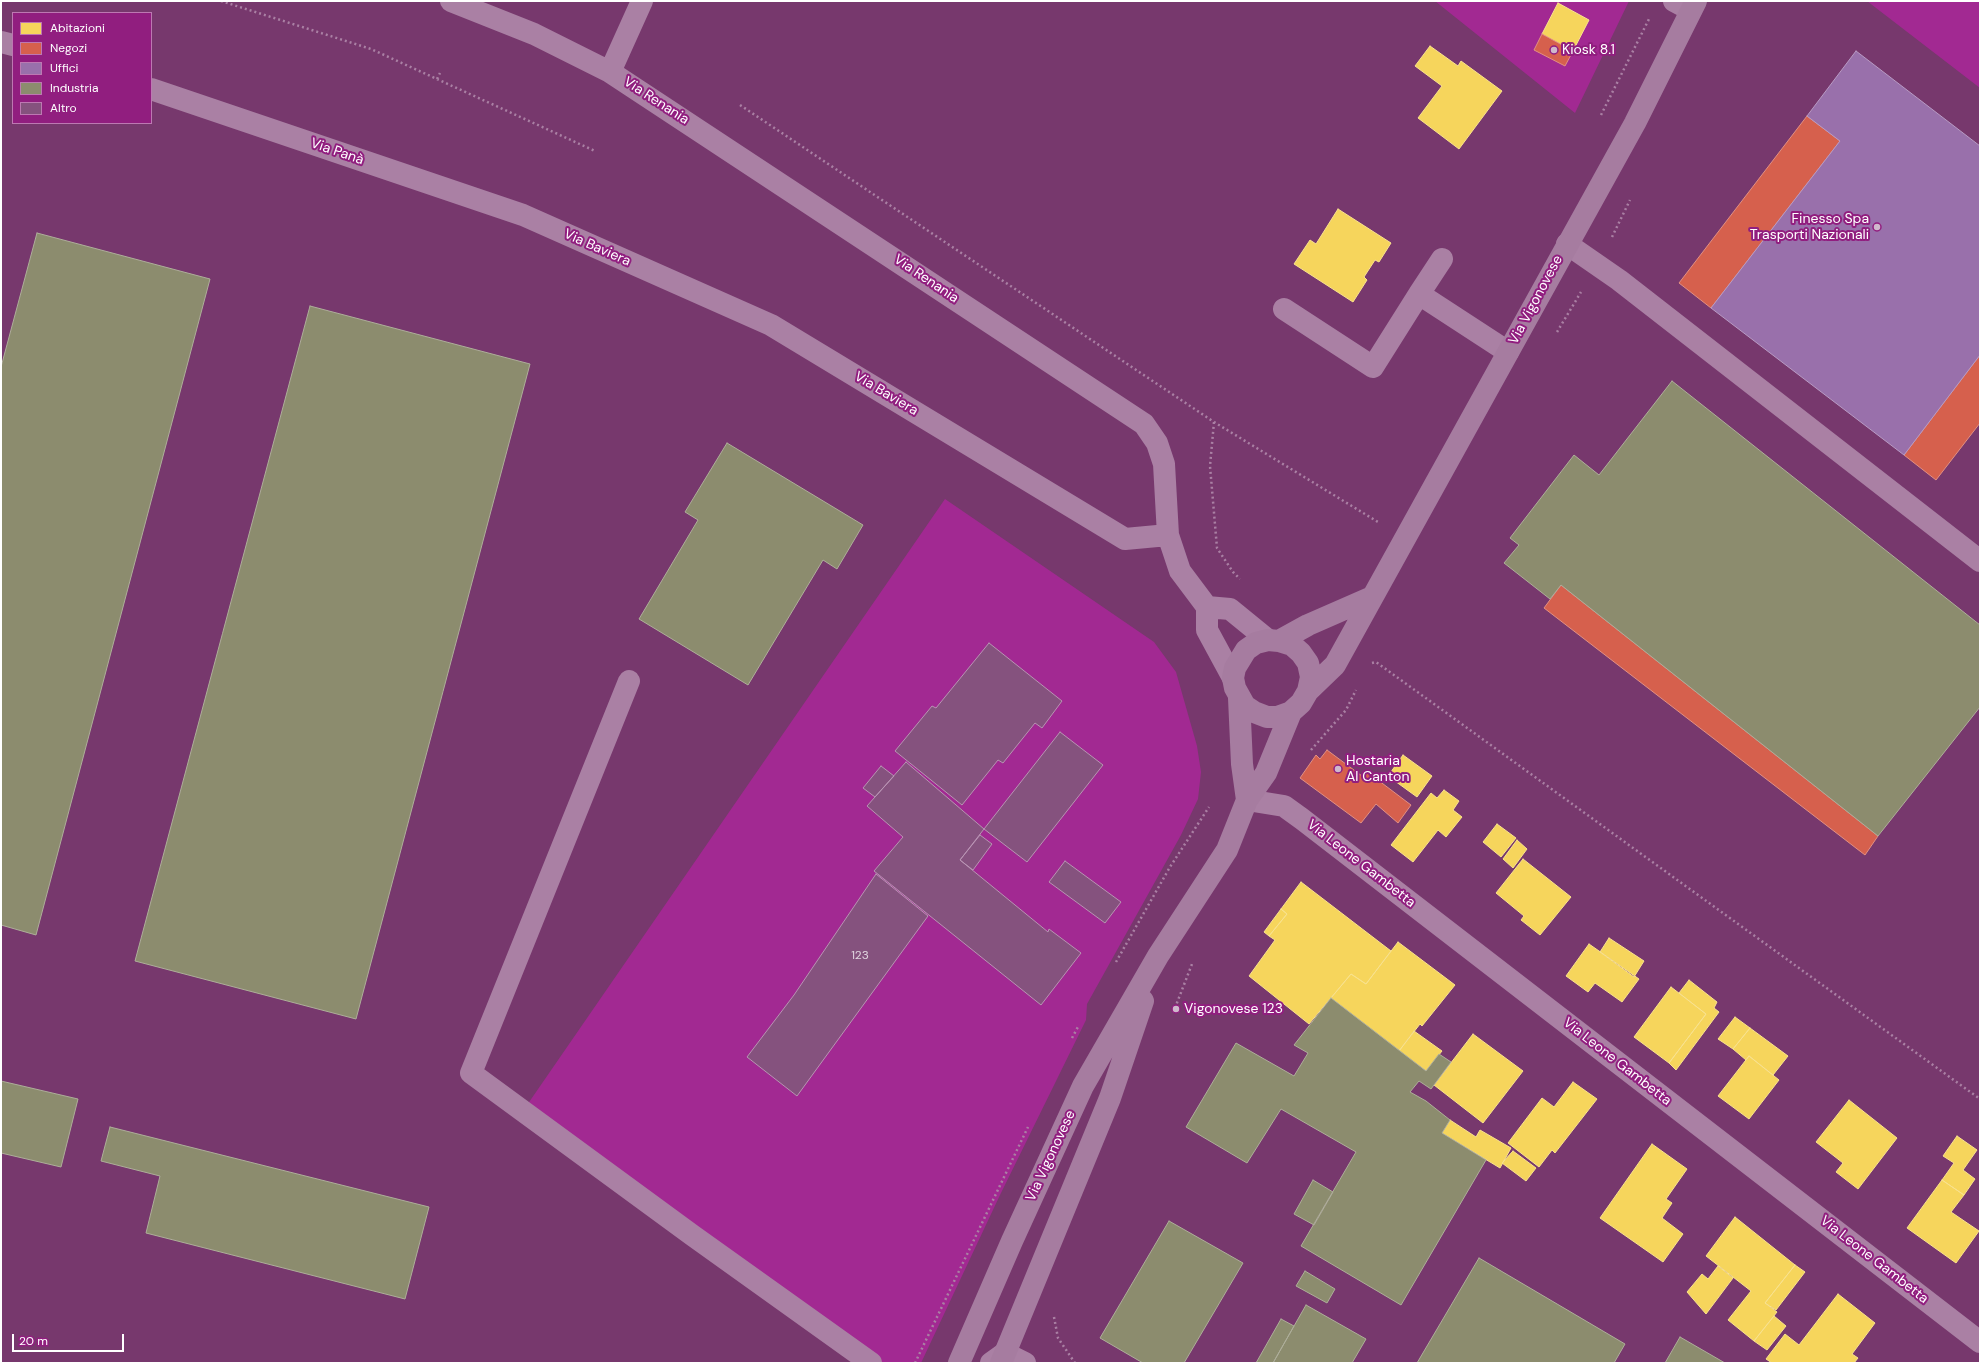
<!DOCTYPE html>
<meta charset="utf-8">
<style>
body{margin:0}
#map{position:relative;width:1981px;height:1364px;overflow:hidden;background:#77386d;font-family:"DM Sans",sans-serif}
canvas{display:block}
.frame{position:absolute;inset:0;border:2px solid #fff;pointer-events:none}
.legend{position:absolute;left:12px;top:12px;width:140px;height:112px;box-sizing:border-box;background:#911e7f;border:1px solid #bd78b2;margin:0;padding:5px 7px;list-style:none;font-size:12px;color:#fff}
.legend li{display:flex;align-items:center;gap:8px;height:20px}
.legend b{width:20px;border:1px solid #bd78b2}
.scale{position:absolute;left:12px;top:1334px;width:112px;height:18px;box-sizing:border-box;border:2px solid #fff;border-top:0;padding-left:5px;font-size:12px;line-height:14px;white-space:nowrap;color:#fff;-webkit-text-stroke:3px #911e7f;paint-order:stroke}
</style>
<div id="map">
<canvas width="1981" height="1364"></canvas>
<div class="frame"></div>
<ul class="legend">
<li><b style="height:11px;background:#f6d55c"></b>Abitazioni</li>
<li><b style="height:11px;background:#d6604d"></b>Negozi</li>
<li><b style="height:11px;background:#9970ab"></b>Uffici</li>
<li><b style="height:11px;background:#8c8c6e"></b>Industria</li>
<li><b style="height:11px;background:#85527e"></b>Altro</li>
</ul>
<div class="scale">20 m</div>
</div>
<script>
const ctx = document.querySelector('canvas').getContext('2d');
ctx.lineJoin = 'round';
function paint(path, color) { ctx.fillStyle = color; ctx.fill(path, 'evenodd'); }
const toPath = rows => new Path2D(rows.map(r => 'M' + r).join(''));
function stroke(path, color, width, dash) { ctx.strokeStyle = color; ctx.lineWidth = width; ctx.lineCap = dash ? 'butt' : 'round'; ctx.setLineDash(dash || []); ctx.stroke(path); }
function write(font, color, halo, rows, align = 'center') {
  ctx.font = font + ' "DM Sans",sans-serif'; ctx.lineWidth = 4; ctx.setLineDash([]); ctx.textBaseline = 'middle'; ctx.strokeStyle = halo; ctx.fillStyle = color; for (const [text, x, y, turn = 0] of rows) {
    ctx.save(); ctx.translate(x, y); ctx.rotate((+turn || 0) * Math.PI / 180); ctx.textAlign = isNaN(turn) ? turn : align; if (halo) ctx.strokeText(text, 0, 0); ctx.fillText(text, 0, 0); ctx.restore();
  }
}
paint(toPath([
 [1435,1,1629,1,1575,113],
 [1867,1,1980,1,1980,88],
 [945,499,1154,642,1176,672,1197,746,1201,772,1198,799,1181,835,1087,1004,1086,1020,1000,1195,921,1363,878,1363,525,1108]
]), '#a22992');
const homes = toPath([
 [1558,3,1589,20,1573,51,1542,34,1558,3],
 [1430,46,1458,66,1461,61,1502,91,1459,149,1418,118,1442,86,1415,66,1430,46],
 [1338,209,1391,243,1379,262,1375,260,1364,277,1367,280,1353,302,1294,264,1310,240,1316,244,1338,209],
 [1403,755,1432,776,1417,797,1388,776,1403,755],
 [1444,790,1459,801,1453,810,1462,817,1446,837,1438,830,1413,862,1391,845,1431,793,1437,798,1444,790],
 [1497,824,1516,838,1501,857,1483,842,1497,824],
 [1517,840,1527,849,1513,868,1503,859,1517,840],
 [1523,859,1571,897,1540,935,1521,920,1524,916,1496,893,1523,859],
 [1301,882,1391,951,1366,984,1351,974,1309,1024,1249,976,1275,940,1269,936,1287,914,1281,909,1301,882],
 [1281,909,1287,914,1269,936,1264,932,1281,909],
 [1609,938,1644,961,1634,977,1600,952,1609,938],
 [1398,942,1455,985,1422,1026,1420,1024,1399,1051,1331,998,1351,974,1366,984,1398,942],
 [1589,944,1639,979,1622,1002,1595,983,1588,992,1566,976,1589,944],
 [1689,980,1717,1002,1714,1008,1719,1012,1676,1070,1669,1063,1706,1014,1679,993,1689,980],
 [1671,987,1706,1014,1669,1063,1634,1037,1671,987],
 [1735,1017,1750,1028,1733,1049,1718,1039,1735,1017],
 [1750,1028,1788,1056,1773,1075,1749,1056,1746,1060,1733,1049,1750,1028],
 [1414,1031,1442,1051,1426,1071,1399,1051,1414,1031],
 [1473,1034,1523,1071,1483,1123,1434,1085,1473,1034],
 [1749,1056,1779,1080,1749,1119,1718,1096,1749,1056],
 [1573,1082,1597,1099,1555,1153,1552,1150,1539,1167,1508,1143,1542,1098,1554,1107,1573,1082],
 [1849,1100,1897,1138,1858,1189,1836,1172,1843,1163,1816,1142,1849,1100],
 [1450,1120,1476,1137,1480,1130,1511,1148,1500,1168,1442,1133,1450,1120],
 [1957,1136,1977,1150,1963,1170,1975,1179,1964,1195,1942,1180,1954,1163,1943,1156,1957,1136],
 [1652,1144,1687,1169,1666,1199,1672,1203,1662,1218,1683,1234,1663,1262,1600,1218,1652,1144],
 [1513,1151,1536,1168,1526,1181,1502,1163,1513,1151],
 [1942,1180,1964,1195,1951,1212,1979,1231,1956,1263,1907,1228,1942,1180],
 [1735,1217,1795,1265,1765,1303,1777,1312,1754,1341,1728,1320,1751,1291,1706,1256,1735,1217],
 [1795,1265,1805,1272,1776,1310,1765,1303,1795,1265],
 [1718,1266,1733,1278,1706,1314,1687,1292,1702,1274,1708,1279,1718,1266],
 [1838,1294,1875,1323,1852,1354,1858,1358,1854,1363,1772,1363,1766,1359,1785,1334,1799,1345,1838,1294],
 [1774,1316,1786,1326,1767,1350,1754,1341,1774,1316]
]);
paint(homes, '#f6d55c');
stroke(homes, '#f9e28d', 1);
const shops = toPath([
 [1542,34,1573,51,1565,66,1534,50,1542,34],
 [1807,116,1840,141,1711,308,1679,283,1807,116],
 [1980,355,1980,423,1936,480,1904,455,1980,355],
 [1561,585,1878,836,1865,855,1544,608,1561,585],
 [1327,750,1362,776,1366,771,1411,805,1398,823,1376,804,1361,823,1300,778,1316,755,1320,759,1327,750]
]);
paint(shops, '#d6604d');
stroke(shops, '#e29082', 1);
const offices = toPath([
 [1856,51,1980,146,1980,355,1904,455,1711,308,1840,141,1807,116,1856,51]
]);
paint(offices, '#9970ab');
stroke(offices, '#b89bc4', 1);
const industry = toPath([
 [37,233,210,279,36,935,1,925,1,367,37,233],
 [310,306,530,364,356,1019,135,961,310,306],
 [1672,381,1980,625,1980,707,1878,836,1561,585,1550,599,1504,563,1519,545,1510,538,1574,455,1599,475,1672,381],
 [727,443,863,525,837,569,823,560,748,685,639,619,698,520,685,512,727,443],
 [1331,998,1426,1071,1439,1054,1451,1062,1431,1089,1419,1081,1410,1092,1426,1101,1450,1120,1442,1133,1486,1160,1401,1305,1301,1246,1356,1152,1281,1109,1247,1163,1186,1127,1236,1043,1294,1076,1308,1053,1294,1045,1331,998],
 [1,1081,78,1099,61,1167,1,1153,1,1081],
 [110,1127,429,1207,405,1299,146,1233,160,1176,101,1161,110,1127],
 [1313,1180,1333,1192,1314,1225,1294,1214,1313,1180],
 [1169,1221,1243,1263,1184,1363,1143,1363,1100,1338,1169,1221],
 [1479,1258,1625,1344,1614,1363,1417,1363,1479,1258],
 [1305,1271,1335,1289,1327,1303,1296,1286,1305,1271],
 [1306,1305,1366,1339,1352,1363,1273,1363,1306,1305],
 [1281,1319,1294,1326,1273,1363,1256,1363,1281,1319],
 [1680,1337,1725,1363,1665,1363,1680,1337]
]);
paint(industry, '#8c8c6e');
stroke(industry, '#aeae9a', 1);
const building = toPath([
 [989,643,1062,701,1042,728,1035,723,1003,763,998,760,962,805,895,751,932,706,936,708,989,643],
 [1060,732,1103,765,1027,862,984,829,1060,732],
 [906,762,984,829,960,860,1048,932,1049,929,1081,953,1041,1005,874,871,903,837,867,806,906,762],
 [881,766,894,776,875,797,863,788,881,766],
 [980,835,992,844,973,870,960,860,980,835],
 [1065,861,1121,902,1105,923,1049,882,1065,861],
 [876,874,928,916,797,1096,747,1057,794,995,876,874]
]);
paint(building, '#85527e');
stroke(building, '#b894b3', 1);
stroke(toPath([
 [221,1,371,49,595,151],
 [437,79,440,73],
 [740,105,1214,422,1378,522],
 [1601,115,1649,19],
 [1612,237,1630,200],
 [1557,332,1581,292],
 [1214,422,1210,466,1217,548,1233,572,1240,579],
 [1372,663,1376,662,1980,1099],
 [1311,750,1346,710,1356,690],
 [1116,962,1170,867,1209,807],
 [1175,1008,1192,964],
 [1072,1038,1079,1025],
 [1054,1317,1058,1338,1075,1363],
 [915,1363,1028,1127]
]), '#aa80a4', 2.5, [2, 3]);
stroke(toPath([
 [1674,1,1691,10],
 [1567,244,1619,280,1980,561],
 [1419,294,1442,259],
 [1284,309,1373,367,1419,294,1508,352],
 [629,681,471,1073,692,1235,871,1363]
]), '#aa80a4', 22);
stroke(toPath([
 [451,1,534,34,610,72,1144,424,1157,443,1164,464,1168,535,1180,571,1207,607,1207,630,1233,678],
 [1,42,13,45],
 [610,72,642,1],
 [151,89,523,215,771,325,1125,539,1168,535],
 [1207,607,1230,609,1268,640],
 [1247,800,1284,806,1302,819,1980,1342],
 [991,1363,1005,1353,1025,1363]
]), '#aa80a4', 22);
stroke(toPath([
 [1279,641,1308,625,1372,597],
 [1308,691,1311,677,1308,663,1301,653,1292,645,1279,641,1268,640,1256,643,1246,650,1235,668,1233,678,1235,688,1245,706,1254,712,1267,717,1277,717,1291,712,1301,703,1308,691,1335,665,1635,123,1696,1],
 [1239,698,1242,764,1247,800],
 [959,1363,1012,1241,1083,1086,1158,956,1227,850,1247,800,1266,773,1291,712],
 [1001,1363,1110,1098,1143,1001]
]), '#a67ca0', 22);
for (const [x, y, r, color] of [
 [1554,50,4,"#cfb9cc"],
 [1877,227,4,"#cfb9cc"],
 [1338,769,4,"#cfb9cc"],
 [1176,1009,4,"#cfb9cc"]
]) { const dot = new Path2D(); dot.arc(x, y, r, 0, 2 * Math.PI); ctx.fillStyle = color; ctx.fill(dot); stroke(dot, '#911e7f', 1.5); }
write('12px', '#e0d4df', null, [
 ["123",860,956]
]);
write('14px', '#fff', '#911e7f', [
 ["Kiosk 8.1",1562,50],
 ["Finesso Spa",1869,219,"right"],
 ["Trasporti Nazionali",1869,235,"right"],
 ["Hostaria",1346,761],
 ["Al Canton",1346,777],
 ["Vigonovese 123",1184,1009]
], 'left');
write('14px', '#fff', '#911e7f', [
 ["Via Renania",656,101,33],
 ["Via Panà",337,152,19],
 ["Via Baviera",597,248,24],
 ["Via Renania",926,279,34],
 ["Via Vigonovese",1536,300,-62],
 ["Via Baviera",886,394,31],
 ["Via Leone Gambetta",1361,864,38],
 ["Via Leone Gambetta",1617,1062,38],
 ["Via Vigonovese",1051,1156,-65],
 ["Via Leone Gambetta",1874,1260,38]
]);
</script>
